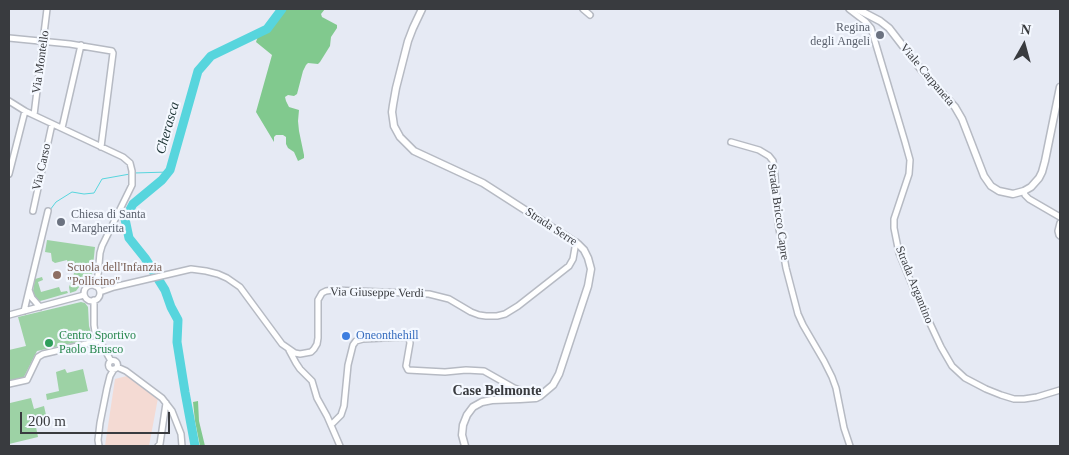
<!DOCTYPE html>
<style>
body{margin:0}
#map{position:relative;width:1069px;height:455px;overflow:hidden;background:#e6eaf4;font-family:Georgia,serif}
canvas{display:block}
.frame{position:absolute;inset:0;border:10px solid #393b3f;pointer-events:none}
.north{position:absolute;left:999px;top:20px;width:50px;height:50px;-webkit-text-stroke:4px #f4f8ff;paint-order:stroke;rotate:7deg;font-size:14px;font-weight:700;line-height:20px;text-align:center;color:#393b3f}
.north::after{content:'';display:block;margin:auto;width:18px;height:22px;background:#393b3f;clip-path:polygon(50% 0,100% 100%,50% 72%,0 100%)}
.scale{position:absolute;left:20px;top:412px;width:150px;height:22px;box-sizing:border-box;border:2px solid #393b3f;border-top:0;padding-left:6px;font-size:15px;line-height:18px;white-space:nowrap;color:#393b3f;-webkit-text-stroke:4px #f4f8ff;paint-order:stroke}
</style>
<div id="map">
<canvas width="1069" height="455"></canvas>
<div class="frame"></div>
<div class="north">N</div>
<div class="scale">200 m</div>
</div>
<script>
const ctx = document.querySelector('canvas').getContext('2d');
ctx.lineJoin = 'round';
function paint(path, color) { ctx.fillStyle = color; ctx.fill(path, 'evenodd'); }
const toPath = rows => new Path2D(rows.map(r => 'M' + r).join(''));
function stroke(path, color, width, dash) { ctx.strokeStyle = color; ctx.lineWidth = width; ctx.lineCap = dash ? 'butt' : 'round'; ctx.setLineDash(dash || []); ctx.stroke(path); }
function write(font, color, halo, rows, align = 'center') {
  ctx.font = font + ' Georgia,serif'; ctx.lineWidth = 4.5; ctx.setLineDash([]); ctx.textBaseline = 'middle'; ctx.strokeStyle = halo; ctx.fillStyle = color; for (const [text, x, y, turn = 0] of rows) {
    ctx.save(); ctx.translate(x, y); ctx.rotate((+turn || 0) * Math.PI / 180); ctx.textAlign = isNaN(turn) ? turn : align; if (halo) ctx.strokeText(text, 0, 0); ctx.fillText(text, 0, 0); ctx.restore();
  }
}
paint(toPath([
 [127,376,152,392,158,398,149,446,105,446,115,379]
]), '#f4dad3');
paint(toPath([
 [47,240,95,247,92,275,88,280,83,282,76,291,70,293,69,287,73,277,75,269,70,270,67,260,55,263,52,261,51,253,45,252],
 [42,277,43,280,38,282,41,292,59,287,61,292,67,291,68,293,44,300,40,301,36,299,34,296,33,291,35,279],
 [81,302,85,303,88,307,89,326,92,336,91,339,37,351,24,377,9,382,9,350,26,346,18,317],
 [65,369,67,373,83,369,88,391,47,400,46,394,59,391,56,372],
 [31,398,34,409,44,406,48,424,36,427,38,437,9,444,9,405,10,403]
]), '#9dd2a5');
paint(toPath([
 [284,9,325,9,321,14,322,17,337,25,337,28,331,37,330,46,320,62,318,64,308,63,306,65,303,71,297,94,294,96,288,95,285,97,286,101,289,107,299,110,298,121,299,131,304,155,304,158,298,161,294,152,288,148,286,144,286,137,283,135,276,135,274,137,274,142,256,112,272,55,256,42,258,36,266,31,274,23],
 [198,401,199,421,205,446,200,446,195,421,193,402]
]), '#81c98e');
stroke(toPath([
 [134,173,169,172],
 [50,210,56,202,72,192,84,194,94,193,102,179,130,174]
]), '#57d5dd', 1);
stroke(toPath([
 [195,446,185,392,177,342,178,320,171,307,165,290,145,258,129,238,125,219,133,204,162,180,170,170,198,71,211,56,267,29,282,9]
]), '#57d5dd', 9);
const minor = toPath([
 [583,9,590,15],
 [849,9,866,22,871,28,905,142,910,160,909,174,894,219,894,228,899,253,913,287,941,347,952,366,965,378,986,389,1001,395,1014,399,1024,399,1037,397,1060,390],
 [9,38,70,44,112,51,113,53,101,147],
 [9,101,25,111,123,157,130,163,132,171,132,185,102,246,100,253,98,275,95,286],
 [34,115,47,9],
 [62,128,81,45],
 [731,142,759,150,769,156,773,161,775,176,778,223,786,268,798,314,803,325,824,361,832,377,836,388,844,428,850,446],
 [9,174,25,111],
 [1024,191,1025,195,1029,199,1060,217],
 [33,211,52,124],
 [1060,223,1058,231,1059,235,1060,236],
 '84 293a8 8 0 1 1 16 0a8 8 0 1 1-16 0Z',
 [29,290,48,211],
 [100,292,114,287,191,269,206,271,218,274,227,278,240,287,282,344,295,353,300,354,311,352,314,349,317,344,318,338,318,300,322,293,326,291,333,290,429,294,449,299,471,312,479,315,486,316,497,316,505,314,518,306,569,266,573,259,576,242],
 [94,300,94,325,95,332,111,361],
 [24,311,29,290,32,298,40,307],
 [9,315,84,295],
 [289,350,296,363,300,369,312,381,317,398,327,416,340,446],
 '108.5 365a4.5 4.5 0 1 1 9 0a4.5 4.5 0 1 1-9 0Z',
 [117,367,126,371,162,398,172,411,181,434,182,446],
 [9,384,27,380,38,357,43,354,99,341],
 [331,425,341,415,344,406,348,365,353,345,356,341,363,339,404,337,409,338,410,343,406,366,408,370,445,372,466,370,484,371,514,388,540,396],
 [99,446,98,440,100,423,107,388,110,376,114,369],
 [158,446,160,444,166,403]
]);
const major = toPath([
 [422,9,413,28,408,41,396,88,393,105,392,112,394,126,400,137,414,151,483,183,578,244,584,250,588,258,591,269,588,286,559,374,553,385,540,396,536,398,520,399,492,400,482,402,473,407,467,415,463,425,462,435,465,446],
 [857,9,880,21,889,28,923,72,955,107,962,119,984,176,991,186,999,191,1013,194,1024,191,1031,187,1039,178,1042,172,1045,161,1060,87]
]);
stroke(minor, '#b6bac3', 8);
stroke(major, '#b6bac3', 9);
stroke(minor, '#fff', 5);
stroke(major, '#fff', 6);
for (const [x, y, r, color] of [
 [880,35,5,"#6b7280"],
 [61,222,5,"#6b7280"],
 [57,275,5,"#8d6e63"],
 [346,336,5,"#3f7fe0"],
 [49,343,5,"#2e9e5b"]
]) { const dot = new Path2D(); dot.arc(x, y, r, 0, 2 * Math.PI); ctx.fillStyle = color; ctx.fill(dot); stroke(dot, '#f4f8ff', 2); }
write('12px', '#5b616d', '#f4f8ff', [
 ["Regina",870,28],
 ["degli Angeli",870,42],
 ["Chiesa di Santa",71,215,"left"],
 ["Margherita",71,229,"left"]
], 'right');
write('12px', '#393b3f', '#f4f8ff', [
 ["Via Montello",41,62,-82],
 ["Viale Carpaneta",927,75,50],
 ["Via Carso",42,167,-77],
 ["Strada Bricco Capre",778,212,82],
 ["Strada Serre",551,227,33],
 ["Strada Argantino",914,285,68],
 ["Via Giuseppe Verdi",377,293,1]
]);
write('12px', '#785e54', '#f4f8ff', [
 ["Scuola dell'Infanzia",67,268],
 ["\"Pollicino\"",67,282]
], 'left');
write('12px', '#27864d', '#f4f8ff', [
 ["Centro Sportivo",59,336],
 ["Paolo Brusco",59,350]
], 'left');
write('12px', '#366cbe', '#f4f8ff', [
 ["Oneonthehill",356,336]
], 'left');
write('italic 14px', '#1d3334', '#f4f8ff', [
 ["Cherasca",168,128,-74]
]);
write('bold 14px', '#393b3f', '#f4f8ff', [
 ["Case Belmonte",497,391]
]);
</script>
